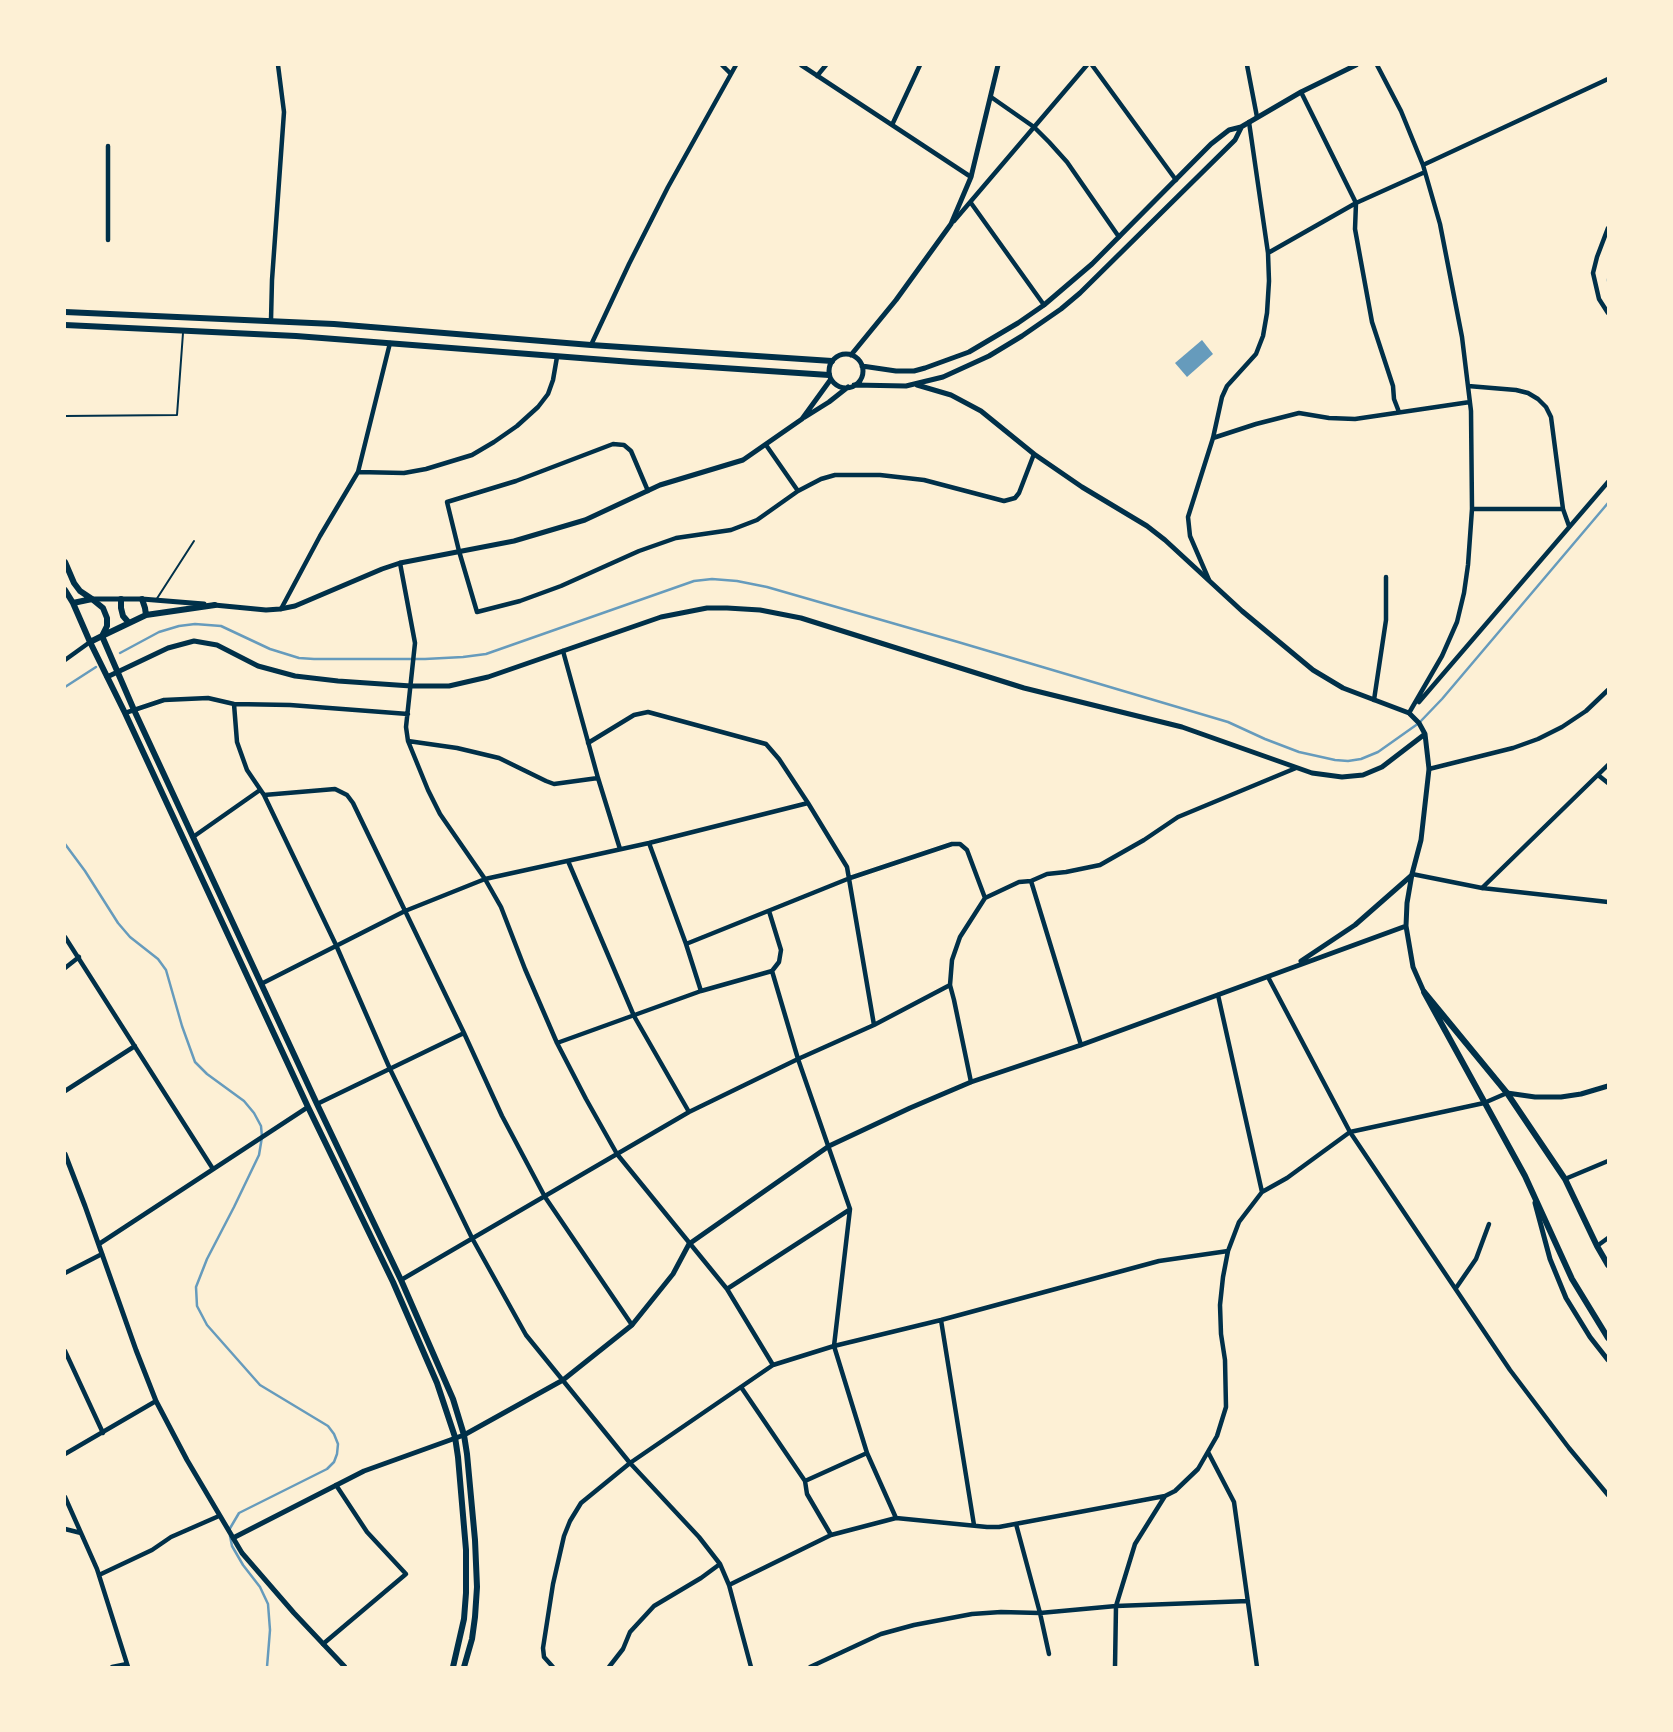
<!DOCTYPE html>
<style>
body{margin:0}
#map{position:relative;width:1673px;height:1732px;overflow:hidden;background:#fdf0d5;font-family:Merriweather,serif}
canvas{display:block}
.frame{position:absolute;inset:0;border:66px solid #fdf0d5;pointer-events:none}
</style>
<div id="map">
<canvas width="1673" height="1732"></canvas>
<div class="frame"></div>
</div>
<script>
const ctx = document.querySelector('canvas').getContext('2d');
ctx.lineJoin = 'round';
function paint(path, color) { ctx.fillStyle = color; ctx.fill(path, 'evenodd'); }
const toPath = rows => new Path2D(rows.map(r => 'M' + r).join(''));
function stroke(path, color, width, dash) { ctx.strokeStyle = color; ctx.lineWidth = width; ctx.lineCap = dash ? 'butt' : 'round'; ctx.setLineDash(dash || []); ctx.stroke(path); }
paint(toPath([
 [1202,340,1213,354,1187,377,1175,363]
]), '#669bbc');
stroke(toPath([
 [1608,279,1608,281],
 [120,653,159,632,179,626,195,624,221,626,270,649,299,658,314,659,425,659,463,657,486,654,694,581,712,579,737,581,767,587,958,642,1228,722,1265,739,1299,752,1335,760,1348,761,1361,759,1378,752,1419,723,1442,699,1608,503],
 [65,687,96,667],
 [65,844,85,871,118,923,130,937,158,959,166,970,182,1026,195,1062,207,1074,244,1101,254,1113,261,1126,262,1137,259,1155,234,1207,207,1259,196,1287,197,1306,207,1325,260,1385,328,1426,334,1434,338,1444,337,1454,334,1462,327,1469,239,1513,229,1530],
 [230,1536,232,1546,243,1565,260,1587,268,1604,270,1630,267,1667]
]), '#669bbc', 2.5);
stroke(toPath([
 [65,416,177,415,183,333],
 [156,600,194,541]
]), '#003049', 2);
stroke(toPath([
 [722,65,731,74],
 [801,65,971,177],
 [1092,65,1176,180],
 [1247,65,1257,117],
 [1377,65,1401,111,1423,165,1440,224,1462,337,1471,411,1472,509,1468,565,1464,593,1457,622,1442,656,1409,713],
 [817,76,826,65],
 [1301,92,1356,203,1355,229,1372,322,1393,386,1394,399,1399,412],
 [991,97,1034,127,1049,142,1067,162,1119,237],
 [892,125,920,65],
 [1423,165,1608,79],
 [971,203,1044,305],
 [954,221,1087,65],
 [1608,228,1597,257,1593,273,1599,299,1608,313],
 [108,240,108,146],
 [1268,253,1356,203,1425,172],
 [271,320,272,280,284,112,278,65],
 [591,345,629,264,668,187,736,65],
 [1468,386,1516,390,1528,393,1538,399,1546,407,1551,417,1563,509,1569,526],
 [1213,438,1256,424,1299,413,1329,418,1355,419,1470,402],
 [766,445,798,491,821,479,835,475,880,475,924,480,1004,501,1015,498,1019,493,1034,454],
 [358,472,404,473,426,469,472,455,494,442,517,426,538,407,548,394,553,380,557,357],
 [648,491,631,451,624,445,613,444,516,481,447,502,459,551,477,612,520,601,561,586,639,551,676,538,731,530,757,520,798,491],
 [1472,509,1563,509],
 [400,563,415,643,406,727,408,741,428,790,440,814,485,879,501,907,525,969,557,1043,586,1099,617,1154,727,1289,773,1365],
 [1209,580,1190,536,1188,517,1213,438,1222,397,1227,386,1256,354,1263,336,1267,313,1269,281,1268,253,1249,122],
 [281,609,320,536,358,472,390,343],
 [563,651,598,778,620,849],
 [65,660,90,642],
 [1374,700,1386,620,1386,577],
 [1419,702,1608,482],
 [234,704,237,742,247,770,264,795,336,945,390,1069,472,1238,526,1335,630,1463,699,1537,720,1564,729,1585,751,1667],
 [125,713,164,700,208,698,234,704,290,705,408,714],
 [408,741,457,748,499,758,546,781,554,784,598,778],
 [588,743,634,715,648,712,766,744,779,759,808,803,847,867,874,1025],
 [1429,769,1513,748,1538,739,1562,727,1586,711,1608,690],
 [1598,775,1608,783],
 [264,795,335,789,347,795,353,803,464,1033,502,1116,545,1197,632,1325],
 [193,837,260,790],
 [649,843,686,944,701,991],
 [568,861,634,1016,689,1112],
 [1412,874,1482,888,1608,902],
 [1031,881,1047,874,1066,872,1100,865,1144,840,1178,817,1296,768],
 [1482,888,1608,765],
 [985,898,1019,882,1031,881,1081,1045],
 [769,911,781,950,779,962,772,971,798,1059,850,1209,834,1346,867,1453,896,1518,987,1527,999,1527,1165,1496],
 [65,937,213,1169],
 [686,944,850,878,952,844,960,844,967,850,985,898,960,937,952,960,950,985,954,1000,971,1082],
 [65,968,79,957],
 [1268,977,1350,1132,1510,1370,1569,1448,1608,1495],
 [261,984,405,911,485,879,649,843,808,803],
 [557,1043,701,991,772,971],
 [65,1091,135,1046],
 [317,1104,464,1033],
 [1565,1179,1608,1161],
 [1262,1192,1287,1178,1350,1132,1484,1103,1507,1093],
 [99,1244,308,1107],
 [1597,1246,1608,1238],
 [65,1273,102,1254],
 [401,1280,689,1112,798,1059,874,1025,950,985],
 [1456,1288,1476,1259,1489,1224],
 [727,1289,849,1210],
 [941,1320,974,1525],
 [65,1351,103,1433],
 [741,1387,805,1481,867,1453],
 [1208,1452,1234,1502,1257,1667],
 [65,1454,156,1401],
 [805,1481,807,1494,831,1535],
 [65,1497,97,1569,128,1667],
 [1016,1524,1040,1613,1049,1654],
 [65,1529,81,1533],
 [99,1575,152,1550,171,1537,219,1516],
 [729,1585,831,1535,896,1518],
 [323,1644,406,1574,367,1532,336,1485],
 [112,1667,127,1664],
 [553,1667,544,1657,543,1648,553,1584,564,1536,570,1521,581,1503,630,1463,773,1365,834,1346,941,1320,1159,1261,1228,1251],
 [609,1667,623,1649,630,1632,654,1606,701,1578,720,1564],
 [810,1667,881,1634,914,1625,972,1614,1001,1612,1040,1613,1116,1606,1248,1601],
 [1115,1667,1116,1606,1135,1544,1165,1496,1175,1491,1198,1469,1217,1436,1226,1407,1225,1360,1221,1334,1220,1305,1223,1277,1228,1251,1239,1222,1262,1192,1218,995]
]), '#003049', 4.5);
stroke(toPath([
 '829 371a17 17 0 1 1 34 0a17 17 0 1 1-34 0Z',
 [851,355,896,300,951,224,971,177,998,65],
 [862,366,896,371,914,371,925,368,969,352,1018,323,1044,305,1092,264,1211,144,1229,130,1241,127,1301,92,1356,65],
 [854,385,906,386,943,377,989,356,1022,336,1061,309,1080,293,1235,140,1241,128],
 [917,385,951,395,981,411,1034,454,1082,487,1147,526,1165,540,1242,611,1313,670,1343,688,1409,713,1419,723,1425,734,1429,769,1421,840,1412,874,1407,903,1406,926,1413,967,1424,992],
 [805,417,829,402,848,387],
 [92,599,142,599,204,604],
 [214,605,266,610,280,609,295,606,382,569,400,563,514,541,585,520,660,485,743,460,802,419,831,379],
 [107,677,168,648,194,641,217,645,258,666,295,676,338,681,411,686,449,686,488,677,661,617,707,608,727,608,760,610,801,618,1024,688,1182,727,1312,773,1342,777,1363,775,1382,767,1425,734],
 [1301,961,1355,925,1412,875],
 [1507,1093,1535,1097,1561,1097,1581,1094,1608,1086],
 [65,1154,85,1206,136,1350,156,1401,187,1460,242,1553,294,1613,345,1667],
 [1535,1203,1550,1259,1566,1298,1590,1337,1608,1360],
 [233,1538,364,1471,464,1435,563,1380,632,1325,673,1274,689,1244,829,1146,910,1108,971,1082,1081,1045,1406,926]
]), '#003049', 5);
stroke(toPath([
 [65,312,334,324,591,345,832,361],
 [65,325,296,336,632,362,829,375],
 [65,562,74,583,80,591,92,599],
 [65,590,73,603,90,642,125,713,308,1107,393,1282,437,1383,455,1437,458,1457,466,1550,466,1593,464,1619,453,1667],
 [121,599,121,608,123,616,129,623],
 [142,599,145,608,146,615],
 [73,603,92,599,103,608,107,618,107,626,102,636,90,642],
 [215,605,146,615,102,636,134,710,317,1104,401,1280,453,1399,464,1435,467,1454,475,1540,477,1587,475,1617,472,1639,464,1667],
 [1608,1265,1597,1246,1565,1179,1507,1093,1424,992,1525,1176,1572,1279,1608,1338]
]), '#003049', 6);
</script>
